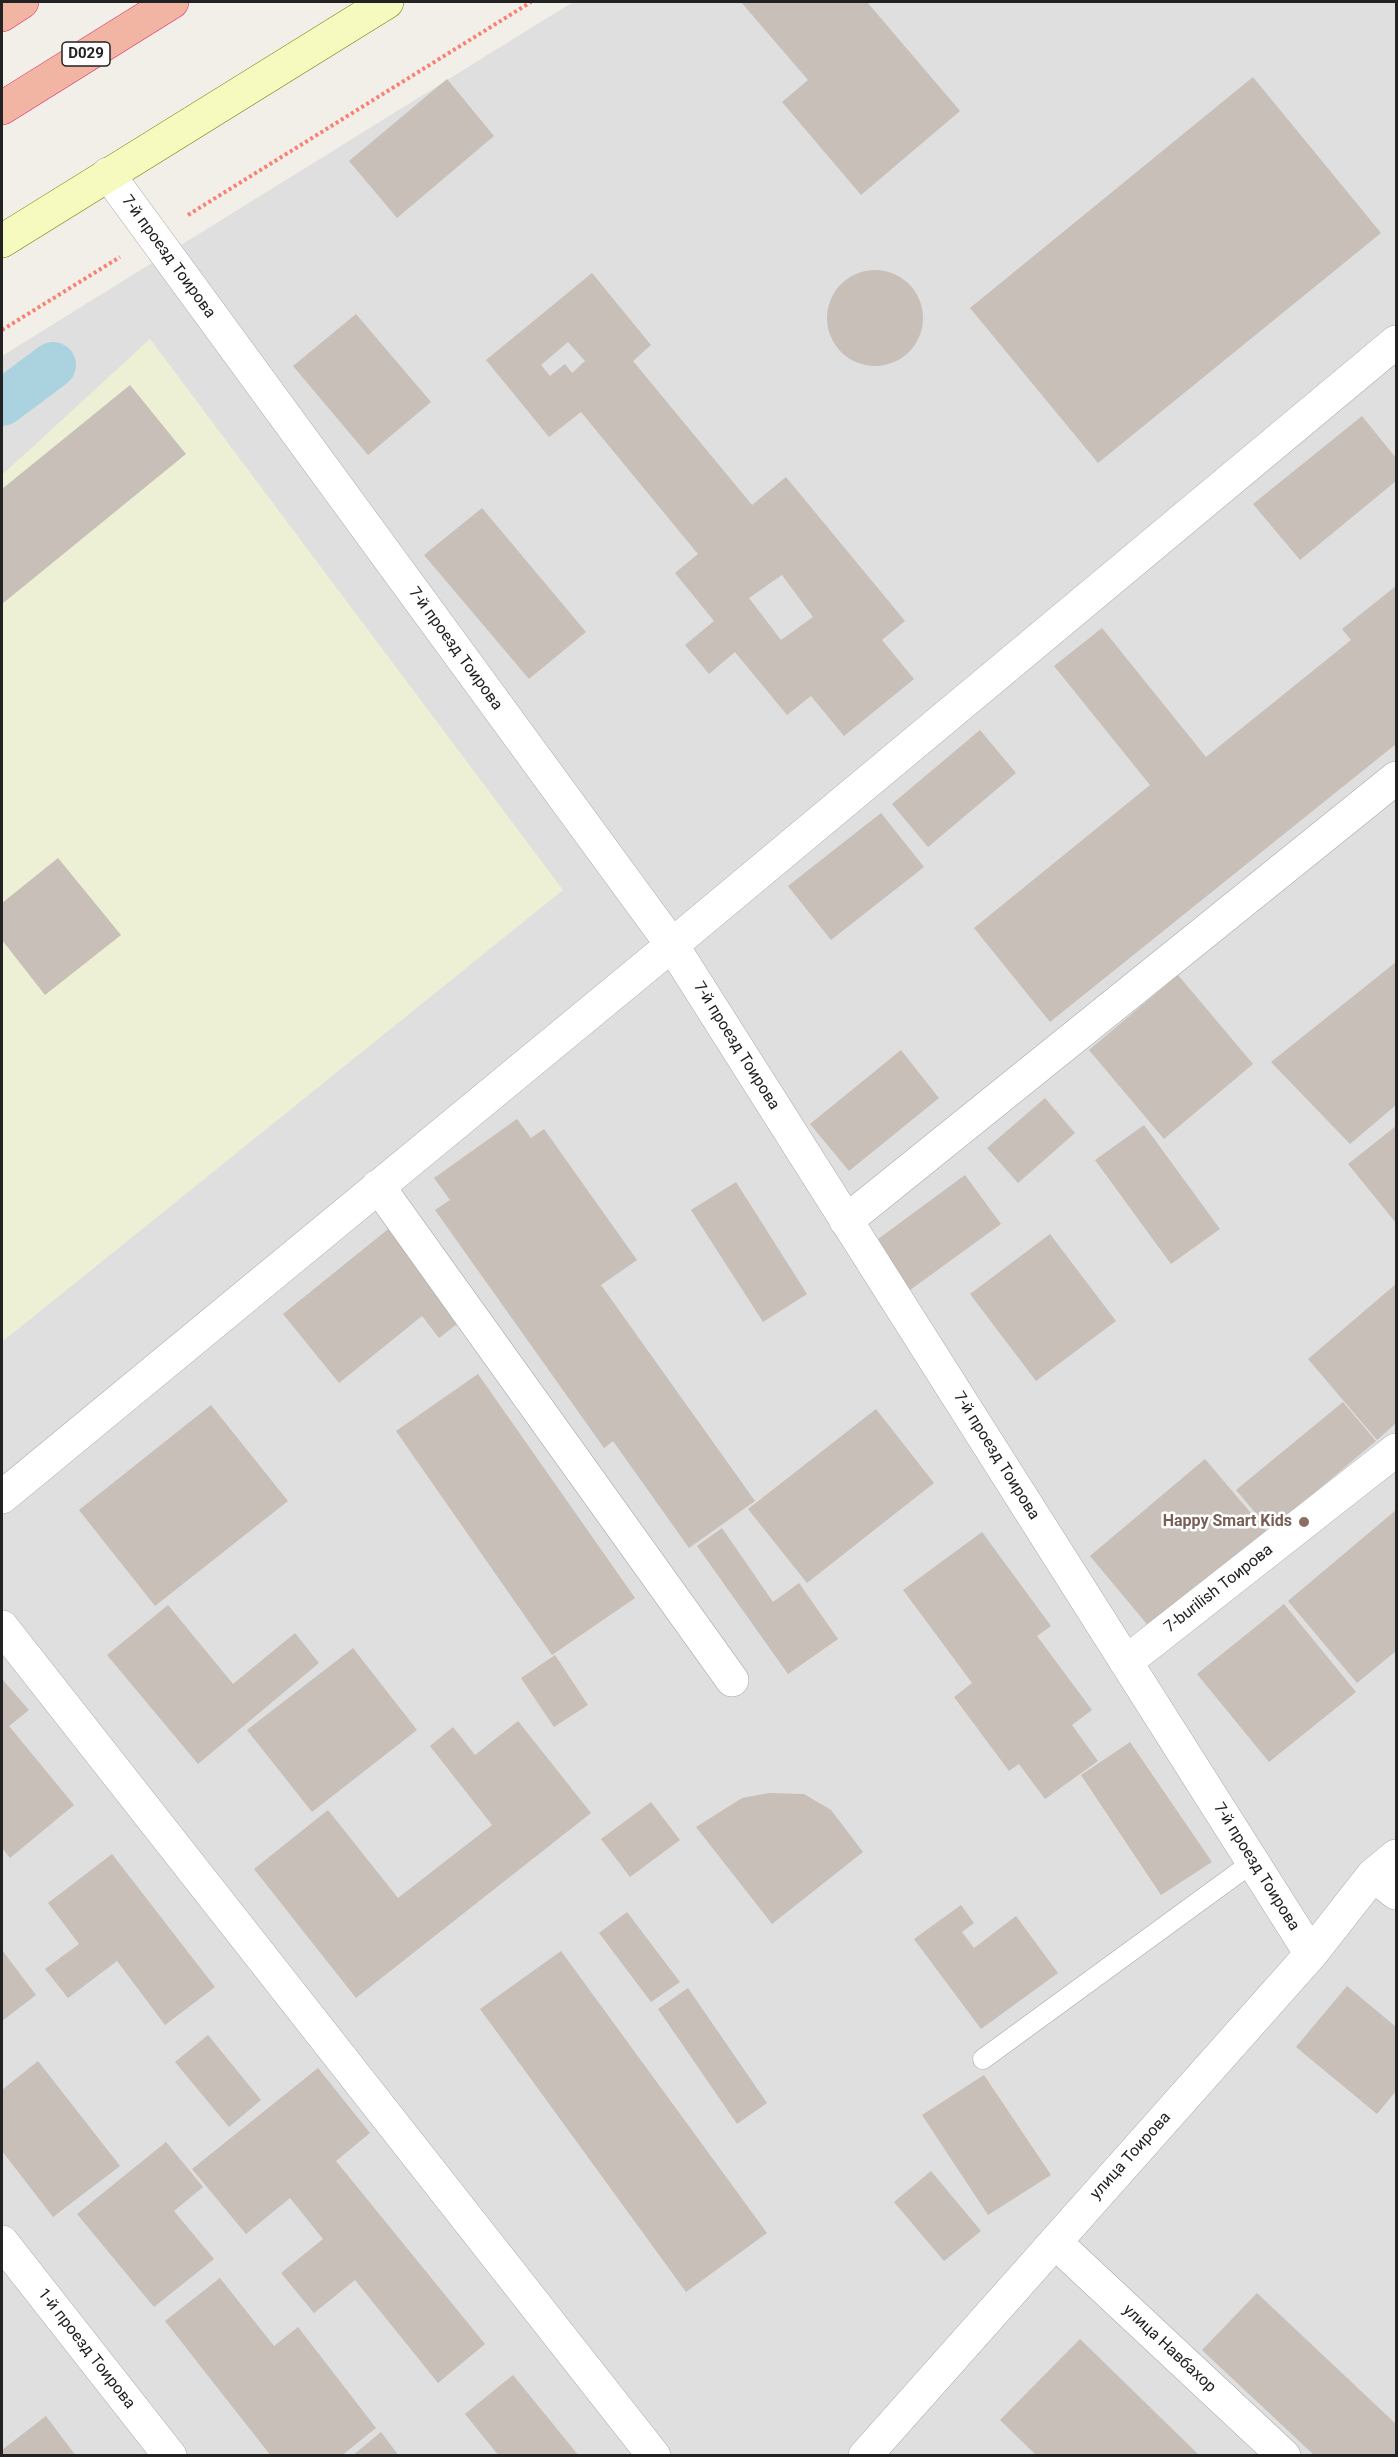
<!DOCTYPE html>
<meta charset="utf-8">
<style>
body{margin:0}
#map{position:relative;width:1398px;height:2457px;overflow:hidden;background:#f2efe9;font-family:Roboto,sans-serif}
canvas{display:block}
.frame{position:absolute;inset:0;border:3px solid #222;pointer-events:none}
</style>
<div id="map">
<canvas width="1398" height="2457"></canvas>
<div class="frame"></div>
</div>
<script>
const ctx = document.querySelector('canvas').getContext('2d');
ctx.lineJoin = 'round';
function paint(path, color) { ctx.fillStyle = color; ctx.fill(path, 'evenodd'); }
const toPath = rows => new Path2D(rows.map(r => 'M' + r).join(''));
function stroke(path, color, width, dash) { ctx.strokeStyle = color; ctx.lineWidth = width; ctx.lineCap = dash ? 'butt' : 'round'; ctx.setLineDash(dash || []); ctx.stroke(path); }
function write(font, color, halo, rows, align = 'center') {
  ctx.font = font + ' Roboto,sans-serif'; ctx.lineWidth = 5; ctx.setLineDash([]); ctx.textBaseline = 'middle'; ctx.strokeStyle = halo; ctx.fillStyle = color; for (const [text, x, y, turn = 0] of rows) {
    ctx.save(); ctx.translate(x, y); ctx.rotate((+turn || 0) * Math.PI / 180); ctx.textAlign = isNaN(turn) ? turn : align; if (halo) ctx.strokeText(text, 0, 0); ctx.fillText(text, 0, 0); ctx.restore();
  }
}
paint(toPath([
 [573,2,1396,2,1396,2455,2,2456,2,356]
]), '#e0dfdf');
paint(toPath([
 [150,339,563,890,2,1342,2,475]
]), '#eef0d5');
stroke(toPath([
 [2,403,53,365]
]), '#aad3df', 46);
paint(toPath([
 [741,2,867,2,960,111,861,195,782,102,808,80],
 [1253,77,1381,233,1098,463,970,308],
 [447,79,494,136,397,218,349,161],
 '827 318a48 48 0 1 1 96 0a48 48 0 1 1-96 0Z',
 [592,273,651,345,633,361,752,505,786,477,905,621,882,640,914,679,844,736,811,696,787,715,735,652,709,674,685,645,714,621,675,573,698,554,581,412,549,437,486,360],
 [568,342,585,361,572,373,565,364,550,376,541,365],
 [782,575,813,617,781,640,749,598],
 [356,314,431,402,368,455,293,366],
 [130,385,186,454,2,604,2,489],
 [1362,416,1396,458,1396,481,1300,560,1253,504],
 [482,508,586,632,529,679,424,555],
 [1396,586,1396,744,1050,1022,974,928,1150,785,1054,666,1102,628,1206,757,1351,640,1342,629],
 [980,730,1016,773,928,847,892,804],
 [881,813,924,867,831,940,788,886],
 [58,858,121,935,45,995,2,940,2,903],
 [1396,962,1396,1105,1350,1144,1271,1062],
 [1178,975,1253,1064,1164,1139,1089,1050],
 [901,1050,939,1098,849,1171,810,1124],
 [1045,1098,1075,1133,1018,1183,987,1148],
 [517,1119,531,1138,544,1129,637,1260,601,1285,755,1501,689,1548,613,1441,604,1448,435,1210,450,1200,434,1178],
 [1144,1125,1220,1229,1171,1264,1095,1160],
 [1396,1126,1396,1223,1348,1164],
 [965,1175,1001,1224,910,1290,874,1242],
 [736,1182,807,1294,763,1322,691,1210],
 [392,1226,465,1318,439,1338,422,1316,339,1383,283,1314],
 [1050,1234,1116,1321,1036,1381,970,1294],
 [1396,1284,1396,1423,1377,1440,1308,1359],
 [478,1374,635,1598,552,1655,396,1431],
 [1343,1402,1376,1441,1270,1530,1236,1490],
 [211,1405,288,1501,155,1606,79,1510],
 [876,1409,934,1483,807,1583,748,1509],
 [1205,1459,1267,1532,1151,1629,1090,1556],
 [1396,1510,1396,1651,1357,1683,1288,1601],
 [722,1528,773,1602,799,1583,838,1639,788,1674,697,1546],
 [982,1532,1051,1626,1037,1636,1092,1710,1072,1725,1098,1761,1045,1799,1019,1764,1009,1771,954,1697,972,1683,903,1590],
 [1284,1604,1356,1692,1269,1762,1197,1674],
 [168,1605,233,1684,295,1633,319,1663,198,1764,107,1655],
 [353,1648,417,1730,312,1812,247,1730],
 [555,1655,588,1705,554,1727,521,1678],
 [2,1679,29,1710,9,1726,74,1805,10,1858,2,1848],
 [518,1721,591,1813,356,1998,254,1869,328,1810,398,1898,492,1825,430,1746,453,1727,475,1755],
 [1130,1742,1212,1862,1161,1895,1081,1775],
 [769,1793,804,1794,831,1810,863,1852,772,1924,696,1827,742,1798],
 [651,1802,680,1840,630,1877,601,1839],
 [112,1854,215,1987,165,2025,117,1961,68,1998,45,1969,79,1944,48,1903],
 [961,1905,974,1923,962,1932,974,1948,1016,1916,1058,1973,981,2029,914,1939],
 [627,1912,680,1982,651,2002,599,1933],
 [2,1950,36,1995,2,2021],
 [561,1951,767,2233,686,2292,480,2009],
 [1347,1986,1396,2027,1396,2091,1377,2114,1296,2047],
 [688,1988,767,2103,737,2124,658,2009],
 [208,2035,261,2100,229,2127,175,2062],
 [38,2061,120,2166,53,2217,2,2151,2,2090],
 [318,2068,370,2133,336,2161,485,2344,438,2383,355,2280,314,2313,281,2273,323,2239,290,2198,246,2234,192,2169],
 [984,2075,1051,2175,988,2215,922,2115],
 [166,2142,203,2187,174,2211,214,2259,154,2307,77,2214],
 [931,2171,981,2231,944,2261,894,2202],
 [220,2278,274,2346,298,2327,376,2428,341,2456,271,2456,165,2321],
 [1257,2293,1396,2424,1396,2456,1315,2456,1202,2350],
 [1080,2339,1200,2456,1037,2456,1000,2420],
 [513,2375,579,2456,499,2456,465,2414],
 [46,2416,76,2456,2,2456,2,2450],
 [381,2432,399,2456,352,2456]
]), '#c7bfb8');
const service = toPath([
 [983,2059,1253,1862]
]);
const minor = toPath([
 [108,174,672,945,1311,1954],
 [378,1186,732,1680],
 [846,1221,1396,778],
 [2,1497,672,945,1396,342],
 [2,1627,654,2456],
 [1126,1662,1396,1450],
 [1373,1875,1396,1893],
 [2,2242,170,2456],
 [1055,2242,1284,2456],
 [865,2456,1311,1954,1373,1875,1396,1856]
]);
const secondary = toPath([
 [2,241,387,2]
]);
const trunk = toPath([
 [2,15,22,2],
 [2,108,172,2]
]);
stroke(service, '#a9a9a9', 21);
stroke(minor, '#a9a9a9', 34);
stroke(secondary, '#707d05', 34);
stroke(trunk, '#dc2a67', 34);
stroke(toPath([
 [188,215,531,2],
 [2,330,120,257]
]), '#fa8072', 4, [3, 3]);
stroke(service, '#fff', 20);
stroke(minor, '#fff', 33);
stroke(secondary, '#f7fabf', 33);
stroke(trunk, '#f2b4a3', 33);
for (const [x, y, r, color] of [
 [1304,1522,6,"#8d6e63"]
]) { const dot = new Path2D(); dot.arc(x, y, r, 0, 2 * Math.PI); ctx.fillStyle = color; ctx.fill(dot); stroke(dot, '#fff', 2); }
for (const [x, y, w] of [
 [86,54,48]
]) { const box = new Path2D(); box.roundRect(x - w / 2, y - 12, w, 24, 4.5); ctx.fillStyle = '#fff'; ctx.fill(box); stroke(box, '#222', 1.5); }
write('bold 15px', '#222', null, [
 ["D029",86,54]
]);
write('16px', '#222', '#fff', [
 ["7-й проезд Тоирова",168,257,54],
 ["7-й проезд Тоирова",455,649,54],
 ["7-й проезд Тоирова",736,1046,58],
 ["7-й проезд Тоирова",996,1456,58],
 ["7-burilish Тоирова",1219,1589,-38],
 ["7-й проезд Тоирова",1256,1867,58],
 ["улица Тоирова",1131,2156,-48],
 ["1-й проезд Тоирова",86,2349,52],
 ["улица Навбахор",1169,2349,43]
]);
write('bold 16px', '#785e54', '#fff', [
 ["Happy Smart Kids",1292,1522]
], 'right');
</script>
